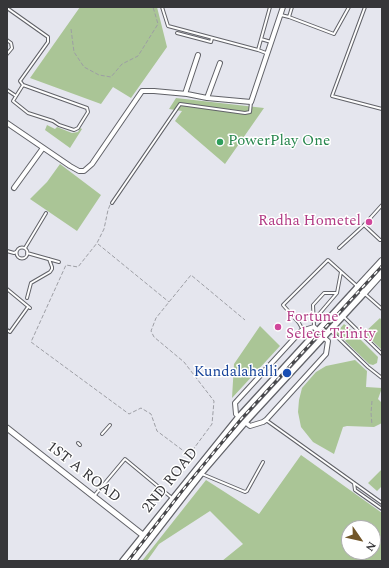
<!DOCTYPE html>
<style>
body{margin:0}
#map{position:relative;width:389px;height:568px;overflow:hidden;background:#e5e6ee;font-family:Spectral,serif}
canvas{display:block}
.frame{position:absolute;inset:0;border:8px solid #363639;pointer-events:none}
.north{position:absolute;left:341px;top:520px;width:40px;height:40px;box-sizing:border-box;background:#fff;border:1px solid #afafb0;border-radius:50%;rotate:124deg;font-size:11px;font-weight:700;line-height:16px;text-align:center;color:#363639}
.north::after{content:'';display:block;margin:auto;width:14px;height:18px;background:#725629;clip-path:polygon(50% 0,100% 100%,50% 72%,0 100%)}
</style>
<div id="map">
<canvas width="389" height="568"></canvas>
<div class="frame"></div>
<div class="north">N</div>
</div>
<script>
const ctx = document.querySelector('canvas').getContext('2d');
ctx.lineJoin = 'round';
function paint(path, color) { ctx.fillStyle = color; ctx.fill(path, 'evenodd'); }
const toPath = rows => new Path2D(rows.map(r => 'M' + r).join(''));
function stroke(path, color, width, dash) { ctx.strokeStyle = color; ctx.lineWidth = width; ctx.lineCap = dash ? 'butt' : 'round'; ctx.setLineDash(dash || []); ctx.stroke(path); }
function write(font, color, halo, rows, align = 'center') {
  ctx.font = font + ' Spectral,serif'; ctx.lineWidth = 3; ctx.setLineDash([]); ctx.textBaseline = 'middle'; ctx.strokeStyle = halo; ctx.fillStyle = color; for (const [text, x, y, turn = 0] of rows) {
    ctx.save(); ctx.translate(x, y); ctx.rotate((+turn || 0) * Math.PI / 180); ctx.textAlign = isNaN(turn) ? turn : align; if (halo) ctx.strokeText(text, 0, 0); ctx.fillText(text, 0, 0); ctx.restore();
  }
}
paint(toPath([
 [80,7,157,7,167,47,131,98,113,87,101,104,30,78],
 [176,98,264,108,225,164,175,121,182,111,169,109],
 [47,125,55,129,57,127,72,133,78,132,80,128,82,129,70,148,45,130],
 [60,164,101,195,77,231,30,199,47,182],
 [380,318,382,321,382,350,364,333],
 [344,324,352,331,344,340,336,333],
 [260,326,280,346,232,398,234,364],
 [353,332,378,357,377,363,373,365,369,364,345,341],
 [355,360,367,371,366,387,382,388,378,399,382,403,382,423,374,427,347,426,343,427,334,454,313,442,301,427,298,412,299,400,302,388,316,372,326,366],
 [301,455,382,513,382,561,222,561,243,544,210,511,159,544,147,561,142,561,206,480,259,514],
 [349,528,373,528,373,552,349,552],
 [382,469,382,486,377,491,368,483]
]), '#aac596');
const service = toPath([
 [162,7,168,26,258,50,270,7],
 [292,7,289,17,334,34,349,7],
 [365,7,332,96,382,109],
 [7,8,48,37,48,42,20,81,23,85,87,108,88,112,78,128,74,130,59,125,53,121,28,113,13,101,23,85],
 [281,15,289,17],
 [177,33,211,42,212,38],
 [261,39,271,42],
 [7,40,11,43,12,48,7,54],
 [258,50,266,53],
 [7,90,16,96],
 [112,203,180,104,245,113,250,112,251,102],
 [382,205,364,225,380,240,382,240],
 '16.5 253a5.5 5.5 0 1 1 11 0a5.5 5.5 0 1 1-11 0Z',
 [25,248,46,213],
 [339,248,364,225],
 [7,251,14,253,16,252],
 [27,253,59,262],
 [7,289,30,308],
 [365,294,382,309],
 [27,298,31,283,50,272,52,269,52,267,49,259],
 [344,317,382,354],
 [314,320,337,293,341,272],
 [314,326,313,305,324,293,337,293],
 [7,330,10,332,28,307],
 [303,330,299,323,283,305,328,260,357,286],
 [330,330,368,367,382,378],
 [266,420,382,503],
 [102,434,110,425],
 [78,443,80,445],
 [202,474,245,492,247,491,263,462],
 [354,483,355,490,382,509],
 [94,496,125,459,172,498]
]);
const minor = toPath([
 [185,94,198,55],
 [207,98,220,63],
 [7,123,70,166,79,171,84,171,92,164,142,91,154,91,187,94,207,98,251,102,283,7],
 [14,188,43,148],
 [239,417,236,414,235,403,301,331,314,327,318,331],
 [245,422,250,426,263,422,266,420,326,354,328,341,323,337]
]);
const tertiary = toPath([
 [7,428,144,536]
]);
const secondary = toPath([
 [123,561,239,417,358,287],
 [133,561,202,472,245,422,364,293]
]);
const primary = toPath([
 [382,261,358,287,364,293,382,273]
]);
stroke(service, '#616268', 4);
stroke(minor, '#616268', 6);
stroke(tertiary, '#616268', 7);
stroke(secondary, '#616268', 8);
stroke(primary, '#616268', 8);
stroke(toPath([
 [71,29,74,52,84,67,99,75,111,77,122,64,138,56,158,24,153,7],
 [110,205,108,210,104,229,97,243,78,267,66,265,31,342,129,414,141,408,151,414,157,431,189,455,212,424,214,401,184,362,154,337,151,331,156,318,191,275,245,320],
 [98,244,169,302],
 [372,401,371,413,372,425]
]), '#9d9ea4', 1, [4, 2]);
stroke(service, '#fff', 2);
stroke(minor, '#fff', 4);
stroke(tertiary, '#fff', 5);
stroke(secondary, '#fff', 5.5);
stroke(primary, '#fff', 6);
const rail = toPath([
 [128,561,182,491,242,418,382,266]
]);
stroke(rail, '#48484b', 3);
stroke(rail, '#fff', 1.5, [4.5]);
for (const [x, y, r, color] of [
 [220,142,4,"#2e9e5b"],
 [369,222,4,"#d1479c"],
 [278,327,4,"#d1479c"],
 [287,373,5,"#1a4fb4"]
]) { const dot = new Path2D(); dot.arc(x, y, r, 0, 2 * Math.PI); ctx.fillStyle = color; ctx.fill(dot); stroke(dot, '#fff', 1.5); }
write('15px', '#27864d', '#fff', [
 ["PowerPlay One",228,142]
], 'left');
write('15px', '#b23c85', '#fff', [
 ["Radha Hometel",361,222],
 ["Fortune",286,318,"left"],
 ["Select Trinity",286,335,"left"]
], 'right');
write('15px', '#164399', '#fff', [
 ["Kundalahalli",278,373]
], 'right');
write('15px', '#363639', '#fff', [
 ["1ST A ROAD",83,473,38],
 ["2ND ROAD",171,481,-51]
]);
</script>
